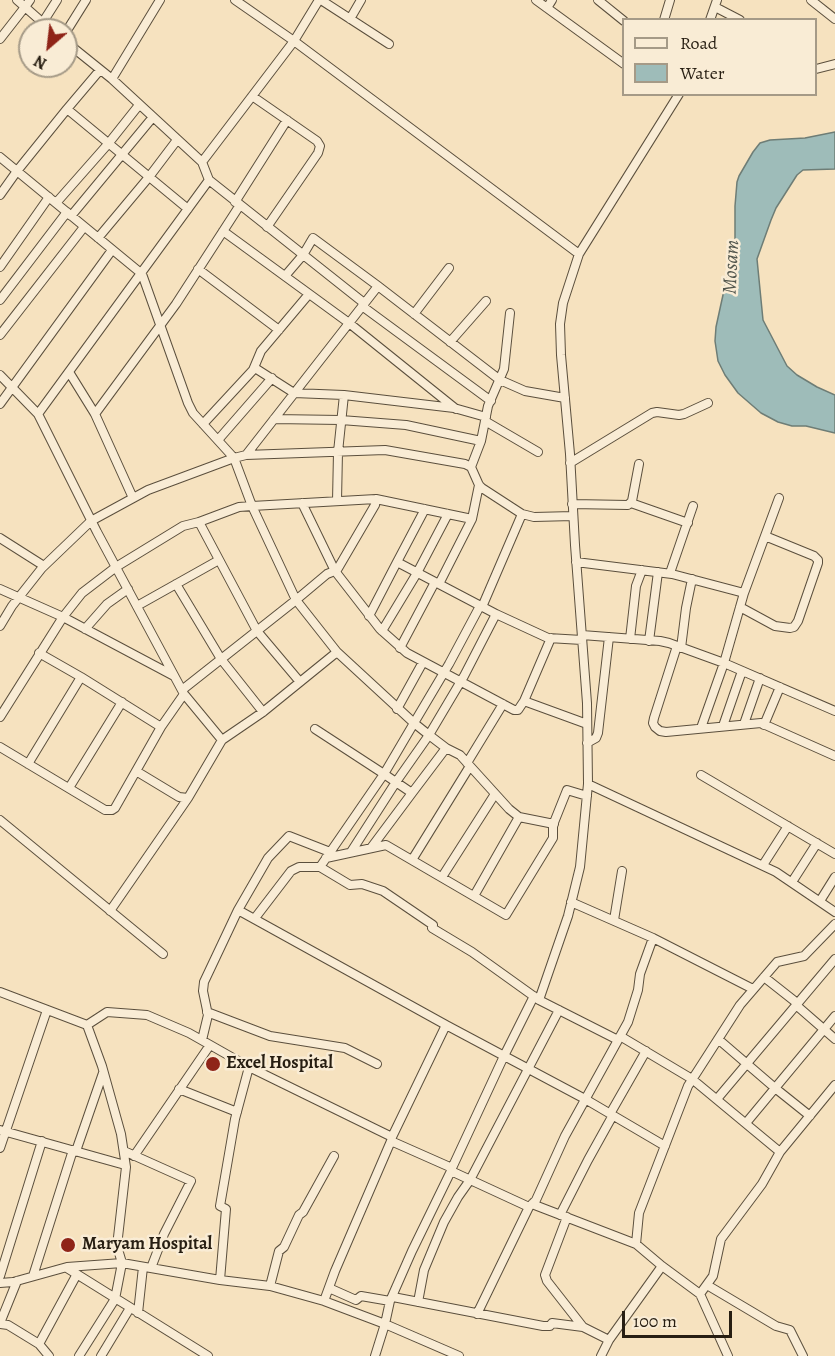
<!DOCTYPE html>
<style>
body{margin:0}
#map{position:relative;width:835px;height:1356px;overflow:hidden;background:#f6e2bf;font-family:Alegreya,serif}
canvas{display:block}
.legend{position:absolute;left:622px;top:18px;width:195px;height:78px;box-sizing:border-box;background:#f9ecd5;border:2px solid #a59a87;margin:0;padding:8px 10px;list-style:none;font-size:18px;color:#271e12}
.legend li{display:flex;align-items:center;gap:12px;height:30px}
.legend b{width:30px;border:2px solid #a59a87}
.north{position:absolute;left:18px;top:18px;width:60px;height:60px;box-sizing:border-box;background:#f9ecd5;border:2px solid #a59a87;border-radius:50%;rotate:208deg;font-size:16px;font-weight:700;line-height:24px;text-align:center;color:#271e12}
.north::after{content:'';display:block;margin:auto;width:21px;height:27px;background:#8f2418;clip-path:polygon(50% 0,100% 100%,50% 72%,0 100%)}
.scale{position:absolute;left:622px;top:1311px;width:110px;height:27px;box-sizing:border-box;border:3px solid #271e12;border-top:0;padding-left:8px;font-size:18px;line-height:21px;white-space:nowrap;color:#271e12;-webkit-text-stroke:4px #f9ecd5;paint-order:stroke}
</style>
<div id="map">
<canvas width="835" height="1356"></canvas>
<ul class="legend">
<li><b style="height:8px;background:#f9ecd5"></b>Road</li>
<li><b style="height:16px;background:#9ebcb9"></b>Water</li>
</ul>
<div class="north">N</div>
<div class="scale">100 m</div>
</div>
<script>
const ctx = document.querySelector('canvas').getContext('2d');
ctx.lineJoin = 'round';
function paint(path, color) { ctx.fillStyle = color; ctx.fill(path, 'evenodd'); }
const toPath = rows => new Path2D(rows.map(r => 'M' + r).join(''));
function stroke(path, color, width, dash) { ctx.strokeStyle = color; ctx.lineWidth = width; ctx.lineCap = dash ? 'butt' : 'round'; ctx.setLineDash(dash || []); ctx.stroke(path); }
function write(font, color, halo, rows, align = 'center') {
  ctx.font = font + ' Alegreya,serif'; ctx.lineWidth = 5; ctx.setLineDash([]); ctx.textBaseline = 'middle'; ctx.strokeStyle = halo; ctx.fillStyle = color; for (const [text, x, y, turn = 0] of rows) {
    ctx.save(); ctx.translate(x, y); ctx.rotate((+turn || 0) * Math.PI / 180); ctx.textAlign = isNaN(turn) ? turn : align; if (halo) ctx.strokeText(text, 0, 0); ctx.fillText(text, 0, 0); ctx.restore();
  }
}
const water = toPath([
 [835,132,835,169,803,170,797,175,776,208,771,220,757,259,763,320,787,366,797,375,817,387,835,395,835,433,806,426,792,426,778,422,761,413,738,393,725,375,718,361,715,341,716,327,721,304,735,241,735,206,737,182,739,176,753,152,760,143,770,140,805,138,835,132]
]);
paint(water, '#9ebcb9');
stroke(water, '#6e7d76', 1.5);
const minor = toPath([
 [17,0,25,7,30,0],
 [235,0,294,41,579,254],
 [321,0,389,44],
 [536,0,624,64],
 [598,0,624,21],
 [811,0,835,19],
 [715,7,740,20],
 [547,8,552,0],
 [350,19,361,0],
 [664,20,670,0],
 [710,20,717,0],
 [43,22,57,0],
 [66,32,86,0],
 [0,39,25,7,51,30],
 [816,69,835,64],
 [112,79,160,0],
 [679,94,579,254,563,303,560,324,561,355,570,454,575,545,587,703,588,784,776,872,835,912],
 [252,96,317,141,320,146,318,153,267,227],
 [67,109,188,209],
 [0,157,142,274,188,403,193,413,234,458,252,506,239,507,199,522,257,631,300,682],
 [202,162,294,41,319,0],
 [209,180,364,303],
 [0,195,17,171,67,109,100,70],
 [235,202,287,120],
 [56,203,108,144,139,105],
 [71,216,153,117],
 [223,231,349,323,456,409],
 [98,238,149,177,177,140],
 [0,267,49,197],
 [198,269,279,330],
 [285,276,303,255,313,238,378,286,500,380,525,391,565,398],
 [0,300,67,212],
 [362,306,491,401],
 [510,313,504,369,488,406,481,441,471,467,479,485,482,488,522,514,534,517,573,516],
 [414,314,449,268],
 [0,335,84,227],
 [450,342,486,301],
 [255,368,294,393,344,395,454,408,486,417],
 [69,372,95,414,133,498],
 [0,375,38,414,97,532,184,694,222,740,263,712,337,652,296,600,252,506,376,499,375,505,337,570,327,574,296,600,182,690],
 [0,404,112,250],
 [38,414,209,180,202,162,112,79,66,42],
 [95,414,176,304,240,205],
 [274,419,341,420,406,425,481,441],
 [485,421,538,452],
 [203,424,253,370,261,351,309,294],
 [218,440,272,378],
 [246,455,378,286],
 [570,463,652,413,657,412,679,415,684,414,708,403],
 [376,499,472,519,479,485],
 [337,501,338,452,344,395],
 [302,503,335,571,380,629,407,653,514,710,518,710,524,701,551,638],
 [631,503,688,523],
 [572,504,628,505,632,501,639,464],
 [0,538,44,566],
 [397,562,425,509],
 [576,562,672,574,744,593],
 [670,573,693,506],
 [176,584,221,659,263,712],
 [439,584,472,519],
 [0,589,63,617,174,676],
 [137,606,219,560],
 [482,607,522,514],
 [740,607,775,626,790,628,794,627,798,621,818,563,818,560,814,556,765,536],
 [496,614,548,638,582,640],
 [0,626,12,606,42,568,91,521,148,490,234,458,246,455,385,450,465,464,471,467],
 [85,629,107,604,128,589],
 [382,631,417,573,448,514],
 [582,635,660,641,669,643,724,663,835,711],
 [630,639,636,586,642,570],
 [649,641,658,572],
 [677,646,654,718,653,723,655,727,660,731,666,732,761,723,835,756],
 [400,648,435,582],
 [681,648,686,608,692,579],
 [337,652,414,723,384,774,412,793,446,748,429,735,464,676,496,614,397,562,369,616],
 [39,653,81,677,161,727],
 [524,701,587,724],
 [397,709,423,662],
 [0,717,63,617,82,593,116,567,183,526,199,522],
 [744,724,760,678],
 [764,725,780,687],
 [723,726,742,671],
 [701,728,724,663,744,593,779,498],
 [315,729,384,774,320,867,350,885,362,884,383,891,433,925,432,928,472,952,539,1000],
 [587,743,596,738,598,733,609,637],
 [0,747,105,810,112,810,115,808,161,727,184,694],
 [446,748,460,755,509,809,519,817,554,824],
 [467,763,503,704],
 [28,764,81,677],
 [136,771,179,797,188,798,222,740],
 [701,775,835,854],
 [588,784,580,867,568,916,539,1000,618,1040],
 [69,788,122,702],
 [0,820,163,954],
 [371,848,412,793],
 [330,852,289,836,268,858,238,910,446,1025],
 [351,852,396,782,429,735,414,723,449,664,480,606],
 [326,858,386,845,506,915,553,838,553,825,567,790,587,796],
 [412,860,470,766],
 [763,865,788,826],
 [442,877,495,794],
 [792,882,817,843],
 [474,896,519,817],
 [820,901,835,877],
 [571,902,653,938],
 [110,911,188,798],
 [255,918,291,871,299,867,320,867],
 [614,920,622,871],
 [764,977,797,1003,796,1005,835,1039],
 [0,992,87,1025,102,1066,121,1134,126,1167,117,1246,122,1263,220,1280,270,1286,324,1301,385,1324,375,1356],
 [207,1012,270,1036,345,1048,377,1064],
 [87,1025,107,1012,147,1015,189,1033,249,1067,392,1137,391,1141,452,1168,451,1171,529,1207],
 [620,1036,692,1079,780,1152,762,1184,721,1239,713,1276,700,1294],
 [718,1039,775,1088,810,1116],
 [202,1040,208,1015,203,991,204,982,238,910],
 [179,1089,237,1112],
 [717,1099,835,959],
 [610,1114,646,1051],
 [746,1123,835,1016],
 [0,1130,125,1165],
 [392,1137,446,1025,585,1099,665,1146],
 [0,1148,47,1010],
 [76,1151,103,1073],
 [124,1151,191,1181,164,1234,151,1268],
 [780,1152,835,1085],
 [134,1156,210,1045],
 [452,1168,504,1056,534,996],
 [451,1171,412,1251,390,1301,385,1324,459,1356],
 [532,1204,636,1244],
 [560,1215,588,1160,613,1115],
 [567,1217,545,1275,547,1281,583,1327],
 [67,1268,208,1356],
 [0,1276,42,1141],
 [33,1276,73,1150],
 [220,1280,226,1209,220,1206,235,1119,249,1067],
 [0,1283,13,1282,67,1267,122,1263,115,1299,79,1356],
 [707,1285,776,1326,790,1330,803,1356],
 [270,1286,279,1251,284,1247,299,1215,303,1212,334,1156],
 [329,1288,356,1300,361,1296,390,1301],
 [393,1297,543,1326,550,1326,552,1323,583,1327,609,1340],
 [324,1301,335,1271,391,1141],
 [418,1302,424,1270,444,1222,458,1197,470,1180,559,1010],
 [138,1313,143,1267],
 [477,1314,529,1207,536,1200,565,1136,628,1022,638,990,640,974,653,938,753,989],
 [0,1323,17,1281],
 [0,1324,8,1325,39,1344,49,1356],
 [39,1344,77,1274],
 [101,1356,130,1308],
 [601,1356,609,1340,662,1266],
 [728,1356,700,1294,662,1266,636,1244,639,1213,688,1086,740,1005,777,962,804,956,835,924]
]);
stroke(minor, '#5b4f3d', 10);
stroke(minor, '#f9ecd5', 8);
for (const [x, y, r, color] of [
 [213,1064,8,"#8f2418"],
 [68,1245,8,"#8f2418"]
]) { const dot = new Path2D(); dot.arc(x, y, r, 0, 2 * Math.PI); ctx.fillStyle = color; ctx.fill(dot); stroke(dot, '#f9ecd5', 2); }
write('bold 18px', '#271e12', '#f9ecd5', [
 ["Excel Hospital",226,1064],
 ["Maryam Hospital",82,1245]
], 'left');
write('italic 20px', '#51554c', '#f9ecd5', [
 ["Mosam",732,267,-87]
]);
</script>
